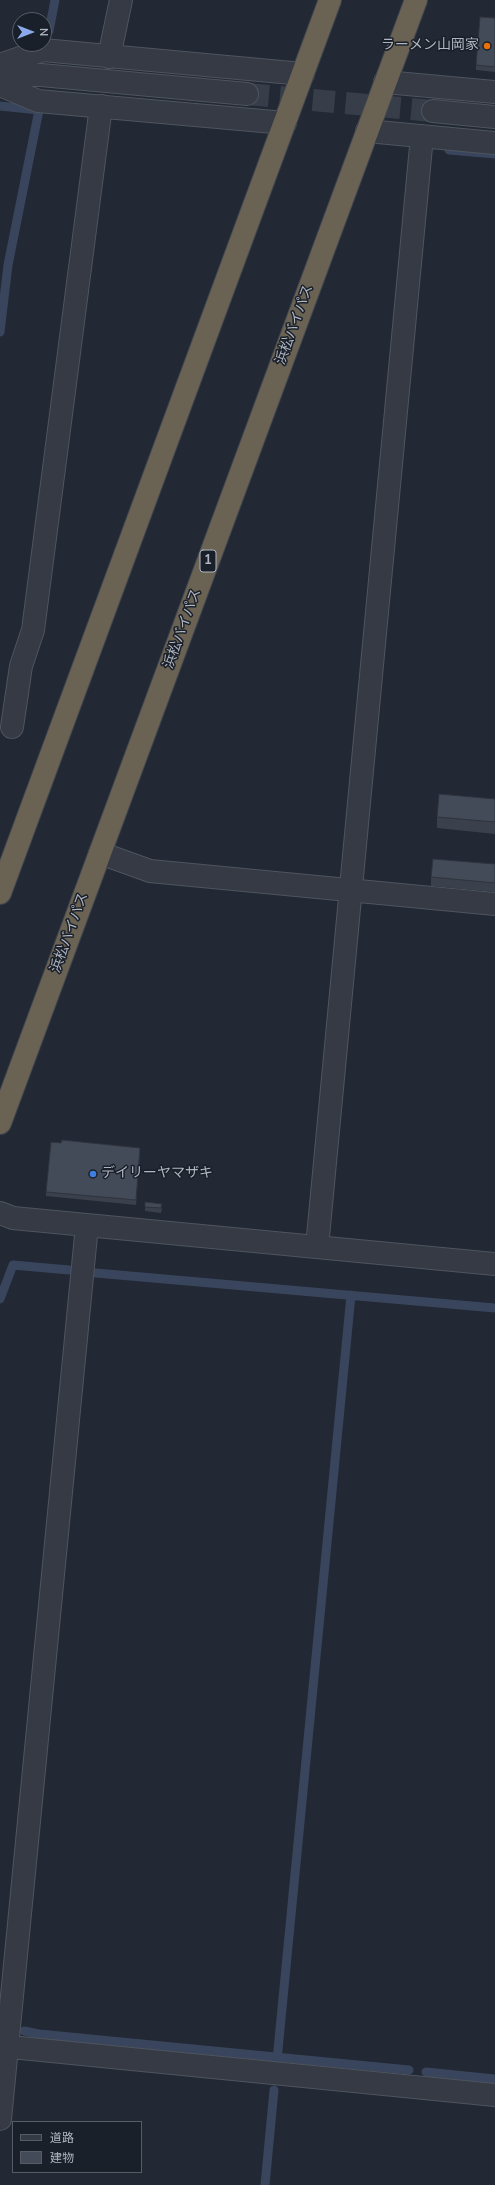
<!DOCTYPE html>
<meta charset="utf-8">
<style>
body{margin:0}
#map{position:relative;width:495px;height:2185px;overflow:hidden;background:#222834;font-family:"Nunito Sans","Noto Sans JP",sans-serif}
canvas{display:block}
.legend{position:absolute;left:12px;top:2121px;width:130px;height:52px;box-sizing:border-box;background:#1a2029;border:1px solid #565c66;margin:0;padding:5px 7px;list-style:none;font-size:12px;color:#afb5c1}
.legend li{display:flex;align-items:center;gap:8px;height:20px}
.legend b{width:20px;border:1px solid #565c66}
.north{position:absolute;left:12px;top:12px;width:40px;height:40px;box-sizing:border-box;background:#1a2029;border:1px solid #565c66;border-radius:50%;rotate:90deg;font-size:11px;font-weight:700;line-height:16px;text-align:center;color:#afb5c1}
.north::after{content:'';display:block;margin:auto;width:14px;height:18px;background:#8baaeb;clip-path:polygon(50% 0,100% 100%,50% 72%,0 100%)}
</style>
<div id="map">
<canvas width="495" height="2185"></canvas>
<ul class="legend">
<li><b style="height:5px;background:#353a45"></b>道路</li>
<li><b style="height:11px;background:#434b58"></b>建物</li>
</ul>
<div class="north">N</div>
</div>
<script>
const ctx = document.querySelector('canvas').getContext('2d');
ctx.lineJoin = 'round';
const toPath = rows => new Path2D(rows.map(r => 'M' + r).join(''));
function stroke(path, color, width, dash) { ctx.strokeStyle = color; ctx.lineWidth = width; ctx.lineCap = dash ? 'butt' : 'round'; ctx.setLineDash(dash || []); ctx.stroke(path); }
function paint(path, color) { ctx.fillStyle = color; ctx.fill(path, 'evenodd'); }
function write(font, color, halo, rows, align = 'center') {
  ctx.font = font + ' "Nunito Sans","Noto Sans JP",sans-serif'; ctx.lineWidth = 3; ctx.setLineDash([]); ctx.textBaseline = 'middle'; ctx.strokeStyle = halo; ctx.fillStyle = color; for (const [text, x, y, turn = 0] of rows) {
    ctx.save(); ctx.translate(x, y); ctx.rotate((+turn || 0) * Math.PI / 180); ctx.textAlign = isNaN(turn) ? turn : align; if (halo) ctx.strokeText(text, 0, 0); ctx.fillText(text, 0, 0); ctx.restore();
  }
}
stroke(toPath([
 [49,31,55,0],
 [0,106,39,110],
 [449,150,495,154],
 [0,332,8,265,39,110],
 [96,1273,495,1308],
 [0,1299,13,1265,69,1270],
 [24,2031,39,2034,409,2070],
 [277,2060,351,1295],
 [426,2072,495,2079],
 [265,2185,274,2090]
]), '#39455c', 9);
stroke(toPath([
 [247,94,433,111]
]), '#373d49', 22, [22, 11]);
const street = toPath([
 [109,57,121,0],
 [0,65,43,50,303,74],
 [0,75,41,75,247,94],
 [385,82,495,92],
 [0,85,38,101,285,123],
 [433,111,495,117],
 [367,131,495,143],
 [12,727,21,666,33,630,101,106],
 [100,853,150,871,495,904],
 [0,1213,13,1218,495,1264],
 [317,1247,422,136],
 [0,2046,495,2095],
 [0,2119,87,1225]
]);
const highway = toPath([
 [0,893,330,0],
 [0,1123,416,0]
]);
stroke(street, '#4f555f', 24);
stroke(highway, '#3f454f', 24);
stroke(street, '#353a45', 22);
stroke(highway, '#6a6253', 22);
paint(toPath([
 [495,18,495,72,476,70,476,65],
 [495,799,495,834,437,828,437,817],
 [495,864,495,892,431,886,431,877],
 [140,1152,136,1205,46,1196,46,1192],
 [145,1207,162,1208,161,1213,145,1211]
]), '#3a404c');
paint(toPath([
 [140,1148,140,1152,136,1205,136,1200]
]), '#2f343e');
const building = toPath([
 [480,17,495,18,495,67,476,65,480,17],
 [439,794,495,799,495,822,437,817,439,794],
 [433,859,495,864,495,883,431,877,433,859],
 [62,1140,140,1148,136,1200,46,1192,51,1142,61,1143,62,1140],
 [145,1202,162,1204,161,1208,145,1207,145,1202]
]);
paint(building, '#434b58');
stroke(building, '#2f343e', 1);
for (const [x, y, r, color] of [
 [487,46,4,"#e8710a"],
 [93,1174,4,"#3f7fe0"]
]) { const dot = new Path2D(); dot.arc(x, y, r, 0, 2 * Math.PI); ctx.fillStyle = color; ctx.fill(dot); stroke(dot, '#1a2029', 1.5); }
for (const [x, y, w] of [
 [208,561,16]
]) { const box = new Path2D(); box.roundRect(x - w / 2, y - 11, w, 22, 3); ctx.fillStyle = '#1a2029'; ctx.fill(box); stroke(box, '#afb5c1', 1); }
write('bold 13px', '#afb5c1', null, [
 ["1",208,561]
]);
write('14px', '#afb5c1', '#1a2029', [
 ["ラーメン山岡家",479,46],
 ["デイリーヤマザキ",101,1174,"left"]
], 'right');
write('14px', '#afb5c1', '#1a2029', [
 ["浜松バイパス",295,325,-70],
 ["浜松バイパス",183,629,-70],
 ["浜松バイパス",70,933,-70]
]);
</script>
